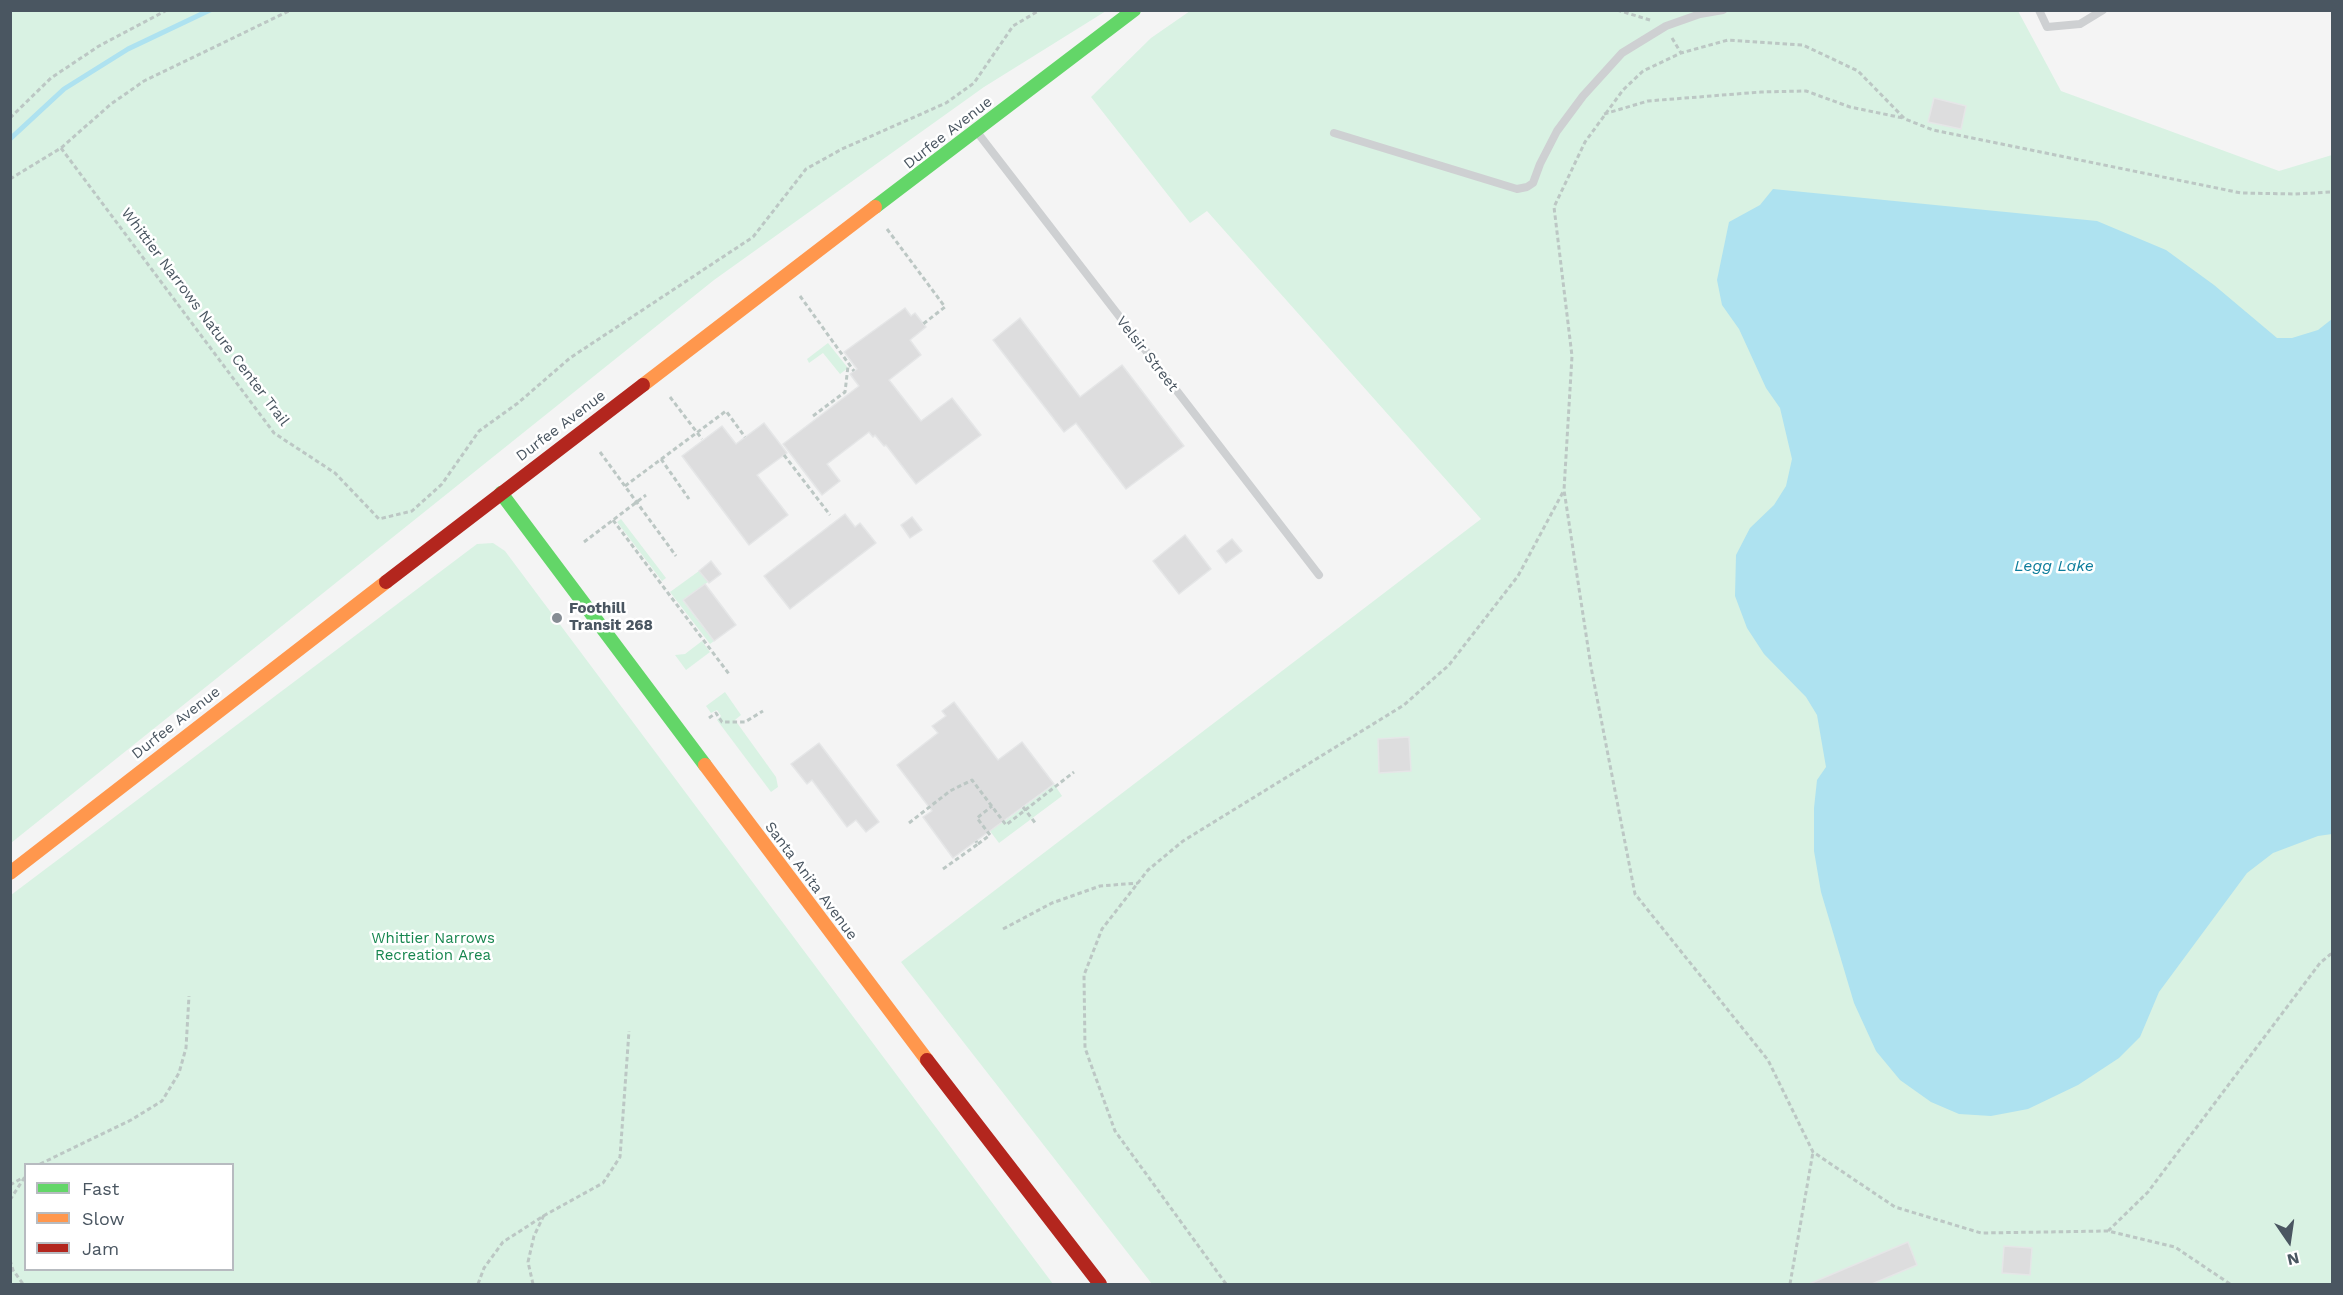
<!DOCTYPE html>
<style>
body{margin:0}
#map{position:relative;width:2343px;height:1295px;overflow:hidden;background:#f4f4f4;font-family:"Work Sans",sans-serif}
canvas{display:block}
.frame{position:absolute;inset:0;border:12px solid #4a5661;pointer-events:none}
.legend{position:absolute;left:24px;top:1163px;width:210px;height:108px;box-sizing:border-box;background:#fff;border:2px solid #b7bbc0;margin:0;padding:8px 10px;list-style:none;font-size:18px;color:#4a5661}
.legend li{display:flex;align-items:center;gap:12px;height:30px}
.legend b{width:30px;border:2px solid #b7bbc0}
.north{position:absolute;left:2259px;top:1211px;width:60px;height:60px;-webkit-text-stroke:4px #fff;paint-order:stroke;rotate:167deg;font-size:16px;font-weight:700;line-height:24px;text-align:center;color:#4a5661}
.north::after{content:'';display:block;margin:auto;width:21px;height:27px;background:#4a5661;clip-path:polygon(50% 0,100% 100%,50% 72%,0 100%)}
</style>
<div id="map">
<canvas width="2343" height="1295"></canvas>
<div class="frame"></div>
<ul class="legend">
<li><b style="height:8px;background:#63d668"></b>Fast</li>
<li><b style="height:8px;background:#ff974d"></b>Slow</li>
<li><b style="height:8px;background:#b3261e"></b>Jam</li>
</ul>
<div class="north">N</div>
</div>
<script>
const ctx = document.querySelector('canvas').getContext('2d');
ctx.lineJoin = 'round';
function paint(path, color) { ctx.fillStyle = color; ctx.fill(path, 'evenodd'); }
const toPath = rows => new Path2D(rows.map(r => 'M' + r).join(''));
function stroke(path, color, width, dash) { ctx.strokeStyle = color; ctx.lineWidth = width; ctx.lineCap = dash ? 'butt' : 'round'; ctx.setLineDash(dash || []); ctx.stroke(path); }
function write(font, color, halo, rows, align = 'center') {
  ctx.font = font + ' "Work Sans",sans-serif'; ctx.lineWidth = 5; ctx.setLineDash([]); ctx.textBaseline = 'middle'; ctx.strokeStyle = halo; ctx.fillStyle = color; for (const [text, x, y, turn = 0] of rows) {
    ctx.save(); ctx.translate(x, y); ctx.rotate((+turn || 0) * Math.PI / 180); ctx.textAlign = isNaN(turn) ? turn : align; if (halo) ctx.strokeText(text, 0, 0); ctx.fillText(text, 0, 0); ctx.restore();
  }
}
paint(toPath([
 [11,10,1106,10,1106,11,984,87,714,280,11,843],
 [1190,11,2018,11,2061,91,2279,171,2332,155,2332,1284,1152,1284,901,962,1481,519,1207,211,1190,223,1091,97,1151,38],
 [828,343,848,368,840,374,823,353,809,363,807,359],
 [621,519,666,578,662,581,617,522],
 [493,543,505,551,1053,1284,11,1284,11,895,477,544],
 [26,1164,232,1164,232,1270,26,1270],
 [699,571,708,582,683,601,714,641,710,644,670,592],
 [702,641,710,652,686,670,675,655,685,654],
 [725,692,741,715,735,720,776,777,778,787,771,792,717,720,721,716,717,710,711,713,706,706],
 [1054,784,1062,796,999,843,984,823,1006,820]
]), '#d9f2e3');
paint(toPath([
 [1773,189,2097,221,2166,250,2214,285,2277,338,2292,338,2318,330,2332,319,2332,834,2318,836,2273,853,2247,873,2159,992,2140,1037,2119,1058,2078,1085,2028,1109,1991,1116,1959,1114,1931,1102,1900,1080,1876,1051,1854,1003,1821,892,1814,851,1814,808,1817,780,1826,767,1817,715,1806,697,1764,654,1747,628,1735,596,1736,555,1750,528,1774,505,1786,486,1792,459,1780,408,1766,388,1739,329,1722,305,1717,280,1729,222,1760,205]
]), '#aee2f0');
stroke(toPath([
 [10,139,64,89,128,49,210,10]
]), '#aee2f0', 5);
const building = toPath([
 [1934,98,1966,106,1961,129,1928,122,1934,98],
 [905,308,911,316,915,313,926,327,910,340,921,355,889,380,921,421,952,398,981,435,916,484,886,445,884,446,875,435,873,437,869,432,827,464,840,481,822,495,783,444,859,386,850,374,857,369,844,352,905,308],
 [1020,318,1080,397,1122,365,1184,446,1126,489,1076,423,1064,432,993,340,1020,318],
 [764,423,787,453,757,475,788,515,749,545,682,456,722,426,736,444,764,423],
 [845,514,855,527,860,523,876,543,790,609,764,576,845,514],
 [912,517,922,530,910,538,901,525,912,517],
 [1185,535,1211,569,1179,594,1153,561,1185,535],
 [1232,539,1242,551,1226,563,1217,551,1232,539],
 [711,561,721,574,709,583,699,571,711,561],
 [705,584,736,625,714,641,683,600,705,584],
 [954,702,998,760,1022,742,1054,784,953,858,923,817,932,811,897,765,938,733,932,726,946,716,942,711,954,702],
 [1409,737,1411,771,1379,773,1378,739,1409,737],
 [819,743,879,822,866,832,856,820,847,827,812,780,807,784,791,764,819,743],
 [1908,1242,1917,1265,1872,1284,1809,1284,1908,1242],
 [2004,1246,2032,1248,2030,1275,2002,1273,2004,1246]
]);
paint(building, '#ddddde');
stroke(building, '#e5e6e7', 1.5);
stroke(toPath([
 [1449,10,1513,10],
 [1617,10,1650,20],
 [1672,38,1681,53],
 [1604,114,1648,101,1761,92,1806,91,1850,107,1903,118],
 [10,118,51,78,99,46,167,10],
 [61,148,274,433,335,473,379,519,412,511,442,484,479,431,518,403,570,358,753,237,806,169,842,149,946,103,974,83,1013,26,1040,10],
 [10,179,61,148,111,104,144,81,291,10],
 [887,229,945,307,923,324],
 [800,296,854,371],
 [670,397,702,439],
 [813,416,845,392,848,366],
 [600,452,676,556],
 [784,455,830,515],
 [661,459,689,499],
 [625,486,726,411,745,437],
 [613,520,729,674],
 [584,542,646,495],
 [709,718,716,713,722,722,745,722,763,711],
 [1023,807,1036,824],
 [909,823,950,791,972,780,1006,825,1074,772],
 [978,844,990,835,977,818,992,806],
 [943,869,978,844,976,841],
 [1003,929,1052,903,1100,886,1138,883],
 [40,1164,131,1120,162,1101,179,1073,186,1048,189,996],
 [10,1185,22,1178],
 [10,1200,26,1175],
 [2108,1231,2148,1192,2320,963,2332,953],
 [10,1260,13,1270,23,1284],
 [10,1284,11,1284],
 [478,1284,484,1268,503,1242,545,1215,603,1183,620,1157,629,1031],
 [533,1284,528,1262,534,1236,544,1215],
 [1226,1284,1115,1131,1085,1048,1084,975,1102,929,1148,870,1183,841,1404,705,1449,665,1518,576,1563,492],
 [1790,1284,1813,1152],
 [2230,1284,2175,1247,2108,1231,1981,1233,1895,1207,1813,1152,1768,1060,1635,894,1591,667,1564,490,1572,356,1554,207,1585,142,1623,90,1643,71,1681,53,1728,40,1803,45,1858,71,1905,119,1933,130,2241,193,2295,194,2332,192]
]), '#bcc7c4', 3, [4.5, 3]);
stroke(toPath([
 [2039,10,2047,27,2080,24,2103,10],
 [977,132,1319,575],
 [1334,133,1517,189,1527,187,1533,183,1540,164,1557,131,1583,96,1622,53,1666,26,1700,14,1723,10]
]), '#ced0d2', 8);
stroke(toPath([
 [875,207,1134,10],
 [501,493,705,765]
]), '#63d668', 14);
stroke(toPath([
 [643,385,875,207],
 [705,765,927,1060],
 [10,873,386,582]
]), '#ff974d', 14);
stroke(toPath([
 [386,582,643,385],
 [927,1060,1100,1284]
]), '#b3261e', 14);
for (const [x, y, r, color] of [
 [557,618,6,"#868d94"]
]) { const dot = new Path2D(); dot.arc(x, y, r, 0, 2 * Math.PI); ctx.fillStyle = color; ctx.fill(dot); stroke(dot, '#fff', 2); }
write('15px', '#4a5661', '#fff', [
 ["Durfee Avenue",948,133,-38],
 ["Whittier Narrows Nature Center Trail",205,317,53],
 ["Velsir Street",1147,354,52],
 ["Durfee Avenue",561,426,-37],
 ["Durfee Avenue",176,723,-38],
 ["Santa Anita Avenue",811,881,53]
]);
write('bold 15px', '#4a5661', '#fff', [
 ["Foothill",569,609],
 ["Transit 268",569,626]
], 'left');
write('15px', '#17864f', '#fff', [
 ["Whittier Narrows",433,939],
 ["Recreation Area",433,956]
]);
write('italic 16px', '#0c7c9b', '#fff', [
 ["Legg Lake",2054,566]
]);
</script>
